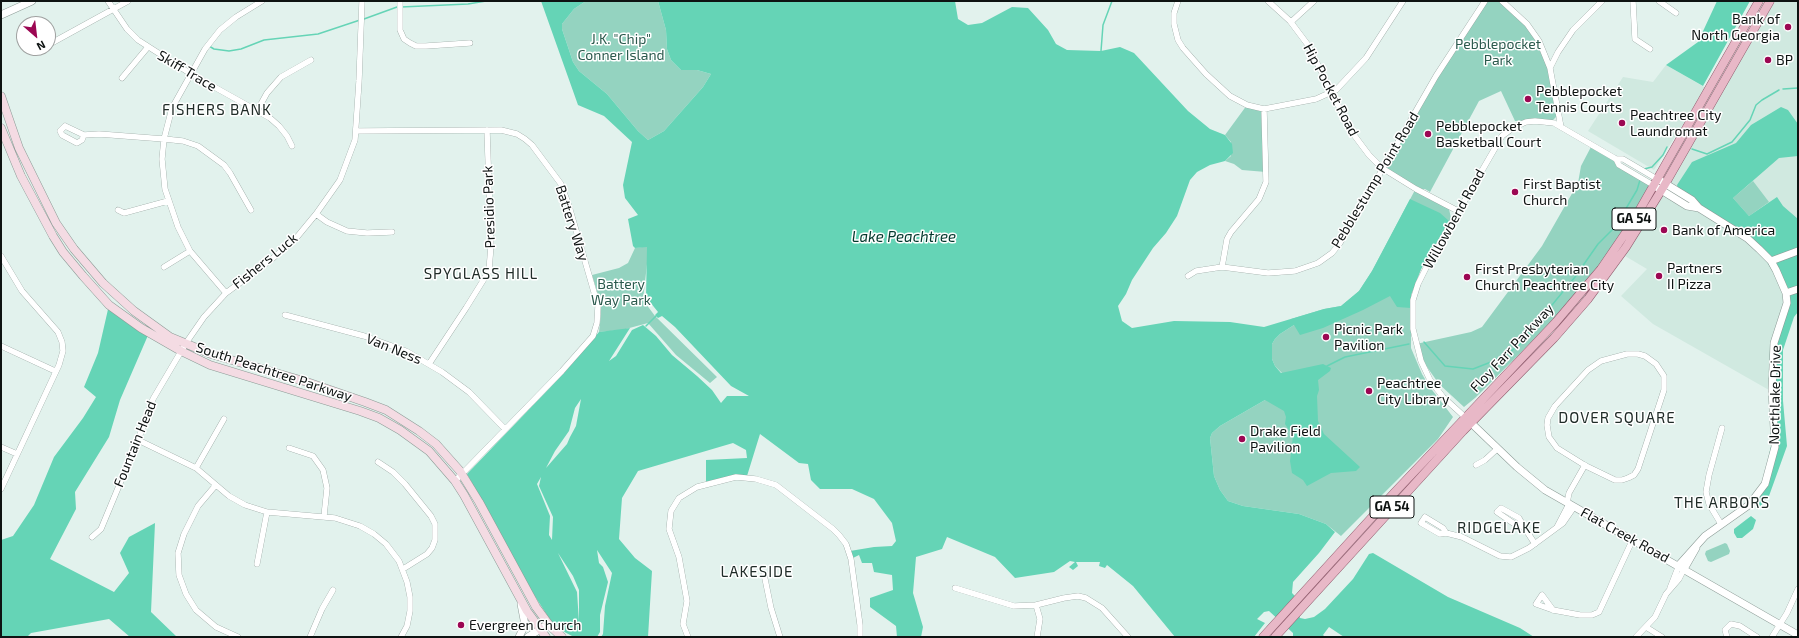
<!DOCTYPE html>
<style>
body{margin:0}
#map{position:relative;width:1799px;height:638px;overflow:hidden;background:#e2f2ed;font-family:"Exo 2",sans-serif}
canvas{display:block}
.frame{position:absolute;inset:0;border:2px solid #0e1312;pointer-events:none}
.north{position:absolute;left:16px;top:16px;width:40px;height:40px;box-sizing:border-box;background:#fff;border:1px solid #9fa1a0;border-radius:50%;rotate:152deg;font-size:11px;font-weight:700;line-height:16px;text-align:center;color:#0e1312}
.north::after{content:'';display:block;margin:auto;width:14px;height:18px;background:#9c0753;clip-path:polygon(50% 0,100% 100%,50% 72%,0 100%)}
</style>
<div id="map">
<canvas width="1799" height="638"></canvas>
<div class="frame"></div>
<div class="north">N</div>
</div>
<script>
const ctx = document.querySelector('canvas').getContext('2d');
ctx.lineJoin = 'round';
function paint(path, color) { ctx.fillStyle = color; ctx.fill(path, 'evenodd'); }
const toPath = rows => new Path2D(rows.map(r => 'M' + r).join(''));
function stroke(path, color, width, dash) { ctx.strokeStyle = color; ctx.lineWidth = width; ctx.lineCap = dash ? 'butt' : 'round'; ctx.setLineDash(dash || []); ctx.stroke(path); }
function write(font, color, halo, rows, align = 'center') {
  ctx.font = font + ' "Exo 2",sans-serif'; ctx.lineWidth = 3; ctx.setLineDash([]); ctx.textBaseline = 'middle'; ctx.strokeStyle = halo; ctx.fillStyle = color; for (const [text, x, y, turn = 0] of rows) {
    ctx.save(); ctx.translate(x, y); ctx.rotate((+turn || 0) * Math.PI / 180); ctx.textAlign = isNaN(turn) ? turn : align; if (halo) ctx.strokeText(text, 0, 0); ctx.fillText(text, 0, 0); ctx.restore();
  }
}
paint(toPath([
 [1775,1,1798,1,1798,251,1786,293,1769,390,1653,324,1621,296,1647,269,1625,256],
 [1666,65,1706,88,1654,170,1588,131,1623,77,1653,82]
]), '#d0e9e0');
paint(toPath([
 [586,1,658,1,666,30,667,49,671,60,681,70,697,70,711,74,703,87,664,131,648,140,638,131,607,94,579,71,573,62,562,29,562,24,574,9],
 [1485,1,1502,1,1530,27,1550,68,1557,116,1553,120,1515,121,1501,91,1479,101,1430,192,1425,189,1416,190,1449,209,1451,218,1421,269,1411,295,1411,348,1422,374,1429,386,1453,417,1438,439,1341,536,1326,524,1299,514,1243,506,1228,501,1220,490,1214,476,1210,438,1212,433,1220,426,1265,400,1282,373,1275,366,1272,359,1272,344,1275,339,1280,334,1294,325,1291,319,1324,309,1341,306,1359,291,1372,271,1415,190,1382,168],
 [1247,105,1264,109,1266,172,1242,170,1234,164,1225,161,1231,156,1231,142,1225,135],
 [1592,145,1616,159,1619,165,1653,185,1588,286,1475,398,1464,407,1439,384,1427,367,1421,361,1416,344,1471,332,1482,327,1542,246,1578,183,1581,166],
 [1753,181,1769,202,1749,216,1733,198],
 [649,246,643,300,655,316,717,377,710,383,676,355,648,323,622,330,599,332,601,314,600,301,592,275,619,268,628,263,635,248],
 [1725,543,1727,544,1730,551,1729,554,1711,562,1708,561,1705,554,1706,551]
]), '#94d3c0');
paint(toPath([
 [541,1,586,1,574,9,562,24,562,29,573,62,579,71,607,94,638,131,648,140,664,131,703,87,711,74,697,70,681,70,671,60,667,49,666,30,658,1,955,1,958,19,968,25,982,23,1012,7,1028,8,1048,30,1056,44,1067,50,1101,51,1120,47,1134,53,1188,111,1210,129,1225,135,1232,144,1233,153,1225,161,1210,165,1197,172,1190,180,1177,216,1166,233,1153,248,1132,280,1126,294,1118,306,1122,321,1132,328,1174,321,1230,322,1264,327,1324,309,1341,306,1359,291,1372,271,1410,199,1440,213,1449,221,1421,269,1411,295,1411,308,1397,307,1390,296,1363,310,1323,328,1300,335,1294,325,1280,334,1275,339,1272,344,1272,359,1275,366,1281,373,1323,364,1331,368,1330,371,1318,380,1319,390,1317,396,1318,421,1324,434,1360,467,1356,471,1331,473,1307,486,1303,480,1292,473,1290,461,1293,436,1285,424,1286,417,1284,411,1265,400,1220,426,1212,433,1210,438,1214,476,1220,490,1228,501,1243,506,1299,514,1326,524,1335,532,1319,553,1293,582,1292,593,1295,596,1295,605,1300,618,1305,619,1314,617,1325,609,1353,579,1369,554,1373,553,1448,597,1520,628,1534,637,1344,637,1329,627,1323,635,1325,637,1293,637,1293,633,1269,611,1264,612,1257,619,1265,623,1254,637,1175,637,1133,586,1107,565,1105,568,1099,566,1100,562,1076,562,1078,566,1073,570,1069,567,1075,562,1070,561,1054,572,1015,578,995,557,947,537,942,549,916,557,913,593,923,627,921,637,897,637,896,626,870,607,870,598,893,590,892,575,874,572,872,563,862,563,859,555,851,559,850,551,874,547,892,546,896,541,892,523,874,499,852,489,820,489,811,480,808,464,799,463,760,434,747,476,706,482,706,460,747,458,746,450,733,443,638,471,622,498,619,539,635,558,652,571,648,637,601,637,603,634,605,606,612,573,597,550,599,563,603,567,608,582,600,615,600,632,597,637,574,637,555,627,534,595,467,474,564,373,599,332,630,328,609,361,616,356,632,330,643,325,656,336,672,355,697,376,712,390,721,403,727,396,749,396,731,386,675,327,662,316,658,318,655,315,658,312,646,297,647,247,635,248,633,246,628,219,638,215,625,198,623,185,632,142,604,116,578,105],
 [581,399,576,426,570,437,567,444,546,468,555,451,569,431,575,408],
 [541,477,539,486,553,517,552,540,549,535,550,516,537,484],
 [558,553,573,576,579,590,579,622,577,592],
 [1717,1,1750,1,1703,86,1666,65,1698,42],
 [1781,107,1788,110,1798,124,1798,156,1779,158,1733,198,1749,216,1777,197,1783,206,1798,219,1798,312,1794,317,1783,350,1783,401,1787,446,1769,496,1757,510,1771,446,1769,390,1770,350,1786,307,1786,293,1759,249,1679,192,1677,185,1692,162,1736,143,1751,125],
 [109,305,149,333,120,400,109,437,75,492,76,509,50,559,114,592,129,573,120,553,129,537,155,523,151,612,177,637,130,637,109,619,31,633,27,637,1,637,1,540,13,536,34,505,54,457,83,418,96,397,84,387,98,353],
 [1751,516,1756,520,1753,529,1742,538,1737,538,1734,533,1734,529]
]), '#65d4b6');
stroke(toPath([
 [401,7,468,4,486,1],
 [364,19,397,7],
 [209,46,214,49,229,51,241,49,264,40,318,34,360,20],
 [1101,51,1103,25,1112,1],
 [1783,89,1798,88],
 [1692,149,1707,154,1732,142,1750,120,1756,105,1762,100,1779,90],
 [1644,169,1652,167,1663,155,1667,147],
 [646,326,656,316],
 [1424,342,1445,366,1473,369,1491,362,1510,352,1520,344,1575,277,1598,244,1615,227,1637,190,1640,180],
 [1327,366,1345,357,1409,344]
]), '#65d4b6', 1.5);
const minor = toPath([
 [108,1,127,29,138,40,191,74,270,118,279,126,287,136,292,146],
 [400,1,400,30,404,39,410,43,416,46,426,46,470,43],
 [1178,1,1174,13,1174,24,1178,40,1183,48,1206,74,1230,96,1247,105,1264,109,1316,99,1336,90,1366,58,1403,1],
 [1268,1,1290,21,1308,45,1351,131,1369,155,1382,168,1416,189,1458,211],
 [1502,1,1527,24,1539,41,1550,68,1561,127],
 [1633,1,1635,39,1650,49],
 [1659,1,1676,13],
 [1291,22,1314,1],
 [48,45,128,1],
 [36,52,43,48],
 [1550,68,1558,52,1573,30,1602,1],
 [122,78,148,47],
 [257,111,267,93,281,77,311,60],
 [65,126,84,135,82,140,77,143,62,135,60,131,65,126],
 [356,131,501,130,517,134,525,139,532,145,561,184,569,206,598,306,597,323,593,336,562,371,455,481],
 [84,135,99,134,164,139,183,141,198,146,224,165,230,173,251,210],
 [1616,159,1619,165,1653,185],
 [118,210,124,213,168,201],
 [316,214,327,222,347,231,367,233,392,232],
 [1,256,22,291,58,332,62,342,63,351,59,365,1,489],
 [164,267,190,251],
 [1222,267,1227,239,1231,232,1259,199,1266,182,1264,109],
 [1188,276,1196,271,1222,267,1268,273,1295,271,1318,263,1332,253,1340,243,1436,76,1485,1],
 [226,293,190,251,178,227,165,189,162,159,164,139,172,108,205,49,220,30,236,17,262,1],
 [285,315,364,336,406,351,442,372,469,392,505,429],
 [1,346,55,371],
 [1627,354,1638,354,1645,356,1656,364,1664,376,1664,390,1638,469,1634,475,1628,478,1622,480,1615,480,1586,466,1557,448,1549,437,1547,425,1548,418,1555,406,1588,370,1601,361,1627,354],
 [429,364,466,308,489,271,491,245,487,130],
 [1465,417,1443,397,1430,380,1421,361,1413,329,1413,300,1418,284,1428,264,1502,136,1514,127,1526,122,1535,121,1554,123,1616,159,1623,159,1657,179],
 [138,440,196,468,229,496,245,505,267,512,335,518,360,526,374,534,386,544,399,561,407,582,410,597,410,611,407,626,401,637],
 [1,447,17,454],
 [289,448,313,456,323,470,327,488,324,516],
 [378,462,393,472,405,484,431,516,435,524,435,540,432,548,427,554,403,569],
 [1476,465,1485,460,1497,449],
 [196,468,224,419],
 [215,486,198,506,184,534,178,553,179,575,186,594,196,610,216,627,238,637],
 [1567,503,1569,493,1585,465],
 [1721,524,1709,504,1706,492,1709,475,1722,428],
 [1524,527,1513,523,1497,512,1501,508,1519,518,1524,527,1535,544],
 [1557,527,1569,504],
 [1446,533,1443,528,1425,517,1421,523,1440,534,1446,533,1462,537,1500,556,1511,557,1529,548,1563,523,1574,507],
 [92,537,101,529,138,440,153,399,186,343,204,317,226,293,272,259,297,237,316,214,340,180,355,140,359,81,362,1],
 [257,564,267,512],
 [764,574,771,608,780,637],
 [955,588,1014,606,1036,605,1064,598,1078,596,1086,598,1102,608,1128,637],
 [1670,588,1679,565],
 [1036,605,1040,619,1037,637],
 [1553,610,1542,595,1536,604,1553,610,1580,615,1592,615,1599,612,1633,539],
 [1646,627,1662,637],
 [310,637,322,609,333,590],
 [688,637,683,624,687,601,679,557,669,529,671,511,679,498,697,487,736,477,756,479,776,485,833,529,839,535,846,544,851,559,860,625,860,637],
 [1636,637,1655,617,1666,594,1679,579,1684,569],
 [1727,637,1725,630,1731,624,1740,626,1757,637],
 [1772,637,1787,613,1798,589]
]);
const tertiary = toPath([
 [1,15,32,1],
 [1661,181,1692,200,1699,208,1747,238,1759,249,1771,261,1776,270,1786,293,1787,303,1774,343,1772,390,1775,447,1765,484,1749,505,1705,536,1679,565],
 [1653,185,1687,206,1699,208],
 [1771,261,1798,251],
 [1786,293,1798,289],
 [1468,420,1517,467,1545,490,1798,635],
 [1684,569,1696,548],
 [519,637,525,625,521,604],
 [528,637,545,626]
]);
const secondary = toPath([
 [1,96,19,148,56,223,74,249,103,283,134,311,170,337,211,354,307,382,365,402,386,410,419,431,436,444,460,471,479,502,536,607,550,626,562,637],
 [1,128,21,176,53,236,63,252,83,276,109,305,141,328,181,351,210,365,360,411,379,418,400,430,429,451,455,481,464,495,527,611,546,637]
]);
const primary = toPath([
 [1263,637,1394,493,1556,322,1601,269,1631,225,1759,1],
 [1275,637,1463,431,1554,338,1588,299,1626,247,1664,186,1770,1]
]);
stroke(minor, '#8c9b96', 6);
stroke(tertiary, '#8c9b96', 8);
stroke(secondary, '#8c9b96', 9);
stroke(primary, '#925f70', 9);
stroke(minor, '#fff', 5.5);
stroke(tertiary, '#fff', 7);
stroke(secondary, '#f4dbe3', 8);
stroke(primary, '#e8b8c7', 8);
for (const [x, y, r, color] of [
 [1788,27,4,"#9c0753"],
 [1768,60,4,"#9c0753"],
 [1528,99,4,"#9c0753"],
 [1622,123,4,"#9c0753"],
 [1428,134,4,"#9c0753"],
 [1515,192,4,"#9c0753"],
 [1664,230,4,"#9c0753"],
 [1659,276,4,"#9c0753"],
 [1467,277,4,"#9c0753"],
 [1326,337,4,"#9c0753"],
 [1369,391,4,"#9c0753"],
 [1242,439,4,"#9c0753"],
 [461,625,4,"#9c0753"]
]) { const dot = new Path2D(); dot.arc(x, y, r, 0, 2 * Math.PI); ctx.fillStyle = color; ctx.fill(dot); stroke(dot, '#fff', 1.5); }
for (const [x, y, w] of [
 [1634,219,44],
 [1392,507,44]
]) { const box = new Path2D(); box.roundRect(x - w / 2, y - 11, w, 22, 3); ctx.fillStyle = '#fff'; ctx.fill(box); stroke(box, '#0e1312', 1); }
write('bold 13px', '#0e1312', null, [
 ["GA 54",1634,219],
 ["GA 54",1392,507]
]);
write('14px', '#0e1312', '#fff', [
 ["Bank of",1780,19,"right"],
 ["North Georgia",1780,35,"right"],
 ["BP",1776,60],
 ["Pebblepocket",1536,91],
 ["Tennis Courts",1536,107],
 ["Peachtree City",1630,115],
 ["Laundromat",1630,131],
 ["Pebblepocket",1436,126],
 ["Basketball Court",1436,142],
 ["First Baptist",1523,184],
 ["Church",1523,200],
 ["Bank of America",1672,230],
 ["Partners",1667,268],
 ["II Pizza",1667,284],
 ["First Presbyterian",1475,269],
 ["Church Peachtree City",1475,285],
 ["Picnic Park",1334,329],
 ["Pavilion",1334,345],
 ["Peachtree",1377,383],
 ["City Library",1377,399],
 ["Drake Field",1250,431],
 ["Pavilion",1250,447],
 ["Evergreen Church",469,625]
], 'left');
write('14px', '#2b5a4d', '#fff', [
 ["J.K. \"Chip\"",621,39],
 ["Conner Island",621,55],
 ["Pebblepocket",1498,44],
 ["Park",1498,60],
 ["Battery",621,284],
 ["Way Park",621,300]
]);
write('14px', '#0e1312', '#fff', [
 ["Skiff Trace",187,71,31],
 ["Hip Pocket Road",1331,90,62],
 ["Pebblestump Point Road",1375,180,-59],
 ["Presidio Park",489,207,-92],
 ["Willowbend Road",1454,219,-61],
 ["Battery Way",572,223,72],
 ["Fishers Luck",265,261,-39],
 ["Floy Farr Parkway",1512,348,-47],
 ["Van Ness",394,349,22],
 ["South Peachtree Parkway",274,372,18],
 ["Northlake Drive",1775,395,-89],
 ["Fountain Head",135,444,-68],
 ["Flat Creek Road",1625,535,29]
]);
ctx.letterSpacing = '1px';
write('15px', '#202c28', '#fff', [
 ["FISHERS BANK",217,110],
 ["SPYGLASS HILL",481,274],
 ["DOVER SQUARE",1617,418],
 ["THE ARBORS",1722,503],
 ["RIDGELAKE",1499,528],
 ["LAKESIDE",757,572]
]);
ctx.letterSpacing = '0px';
write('italic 15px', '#03392d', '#fff', [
 ["Lake Peachtree",904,237]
]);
</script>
